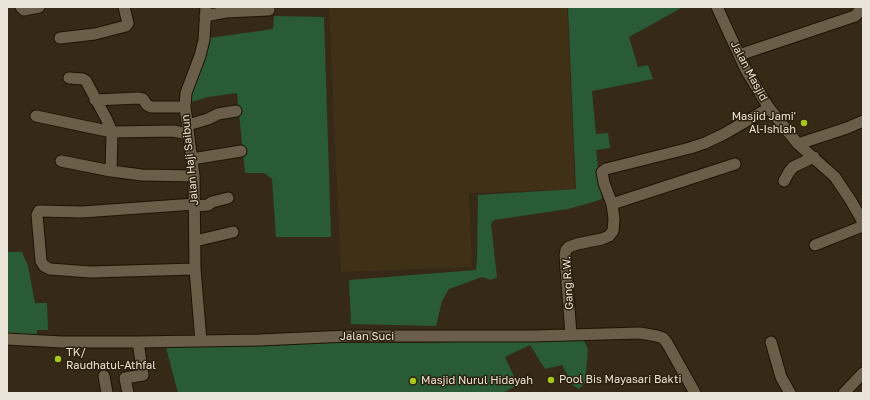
<!DOCTYPE html>
<style>
body{margin:0}
#map{position:relative;width:870px;height:400px;overflow:hidden;background:#362a17;font-family:"Golos Text",sans-serif}
canvas{display:block}
.frame{position:absolute;inset:0;border:8px solid #ebe4d8;pointer-events:none}
</style>
<div id="map">
<canvas width="870" height="400"></canvas>
<div class="frame"></div>
</div>
<script>
const ctx = document.querySelector('canvas').getContext('2d');
ctx.lineJoin = 'round';
function paint(path, color) { ctx.fillStyle = color; ctx.fill(path, 'evenodd'); }
const toPath = rows => new Path2D(rows.map(r => 'M' + r).join(''));
function stroke(path, color, width, dash) { ctx.strokeStyle = color; ctx.lineWidth = width; ctx.lineCap = dash ? 'butt' : 'round'; ctx.setLineDash(dash || []); ctx.stroke(path); }
function write(font, color, halo, rows, align = 'center') {
  ctx.font = font + ' "Golos Text",sans-serif'; ctx.lineWidth = 3; ctx.setLineDash([]); ctx.textBaseline = 'middle'; ctx.strokeStyle = halo; ctx.fillStyle = color; for (const [text, x, y, turn = 0] of rows) {
    ctx.save(); ctx.translate(x, y); ctx.rotate((+turn || 0) * Math.PI / 180); ctx.textAlign = isNaN(turn) ? turn : align; if (halo) ctx.strokeText(text, 0, 0); ctx.fillText(text, 0, 0); ctx.restore();
  }
}
paint(toPath([
 [329,7,567,7,575,189,469,193,472,267,341,272]
]), '#403116');
paint(toPath([
 [568,7,683,7,629,37,638,67,648,65,653,79,592,91,596,134,608,133,610,148,596,150,602,198,600,200,568,209,494,220,491,224,497,277,491,280,482,277,449,289,442,301,436,326,351,324,349,280,476,270,477,259,478,195,576,189],
 [274,16,324,17,331,237,276,237,272,179,264,173,245,173,237,93,208,97,191,102,192,107,183,110,202,39,273,29],
 [7,252,22,252,28,266,35,303,47,303,48,330,37,330,37,335,7,335],
 [583,339,588,349,585,383,579,389,574,386,562,365,545,369,530,345,505,357,518,385,502,393,178,393,165,344,201,343,416,343]
]), '#285b36');
const minor = toPath([
 [21,7,24,10,39,7],
 [717,7,746,70,769,108,798,144,835,177,851,201,863,222],
 [205,16,226,12,269,10],
 [60,38,95,34,126,26,128,23,124,7],
 [739,55,855,16,859,12,860,7],
 [69,78,83,79,86,81,107,120,112,132,111,171],
 [95,100,139,98,143,99,147,105,151,107,185,107],
 [36,116,112,132,173,131,188,134],
 [188,125,208,119,218,114,236,111],
 [798,144,847,128,863,121],
 [192,159,241,151],
 [61,161,111,171,142,175,194,176],
 [784,181,789,172,793,167,814,157],
 [195,204,82,212,39,211,37,215,41,261,44,266,50,269,90,272,195,269],
 [612,204,735,164],
 [195,206,208,205,212,202,228,198],
 [195,241,233,232],
 [815,245,863,226],
 [571,335,565,255,566,250,569,247,577,244,602,239,609,236,613,231,614,219,612,204,604,183,602,172,606,169,690,148,705,143,724,134,769,108],
 [7,339,62,342,138,342,260,340,348,336,533,336,640,333,657,336,663,338,667,343,695,393],
 [201,341,195,269,194,176,185,107,186,93,200,56,204,40,206,7],
 [771,342,781,377,790,393],
 [104,376,107,393],
 [128,393,125,378,143,375,138,342],
 [844,393,863,373]
]);
stroke(minor, '#1d1302', 13);
stroke(minor, '#6a5e49', 11);
for (const [x, y, r, color] of [
 [804,123,4,"#a9c71a"],
 [58,359,4,"#a9c71a"],
 [551,380,4,"#a9c71a"],
 [413,381,4,"#a9c71a"]
]) { const dot = new Path2D(); dot.arc(x, y, r, 0, 2 * Math.PI); ctx.fillStyle = color; ctx.fill(dot); stroke(dot, '#2b210d', 1.5); }
write('11px', '#ebe4d8', '#2b210d', [
 ["Jalan Masjid",749,71,62],
 ["Jalan Haji Saibun",190,160,-96],
 ["Gang R.W.",568,283,-93],
 ["Jalan Suci",367,337]
]);
write('11px', '#ebe4d8', '#2b210d', [
 ["Masjid Jami'",796,117,"right"],
 ["Al-Ishlah",796,130,"right"],
 ["TK/",66,353],
 ["Raudhatul-Athfal",66,366],
 ["Pool Bis Mayasari Bakti",559,380],
 ["Masjid Nurul Hidayah",421,381]
], 'left');
</script>
